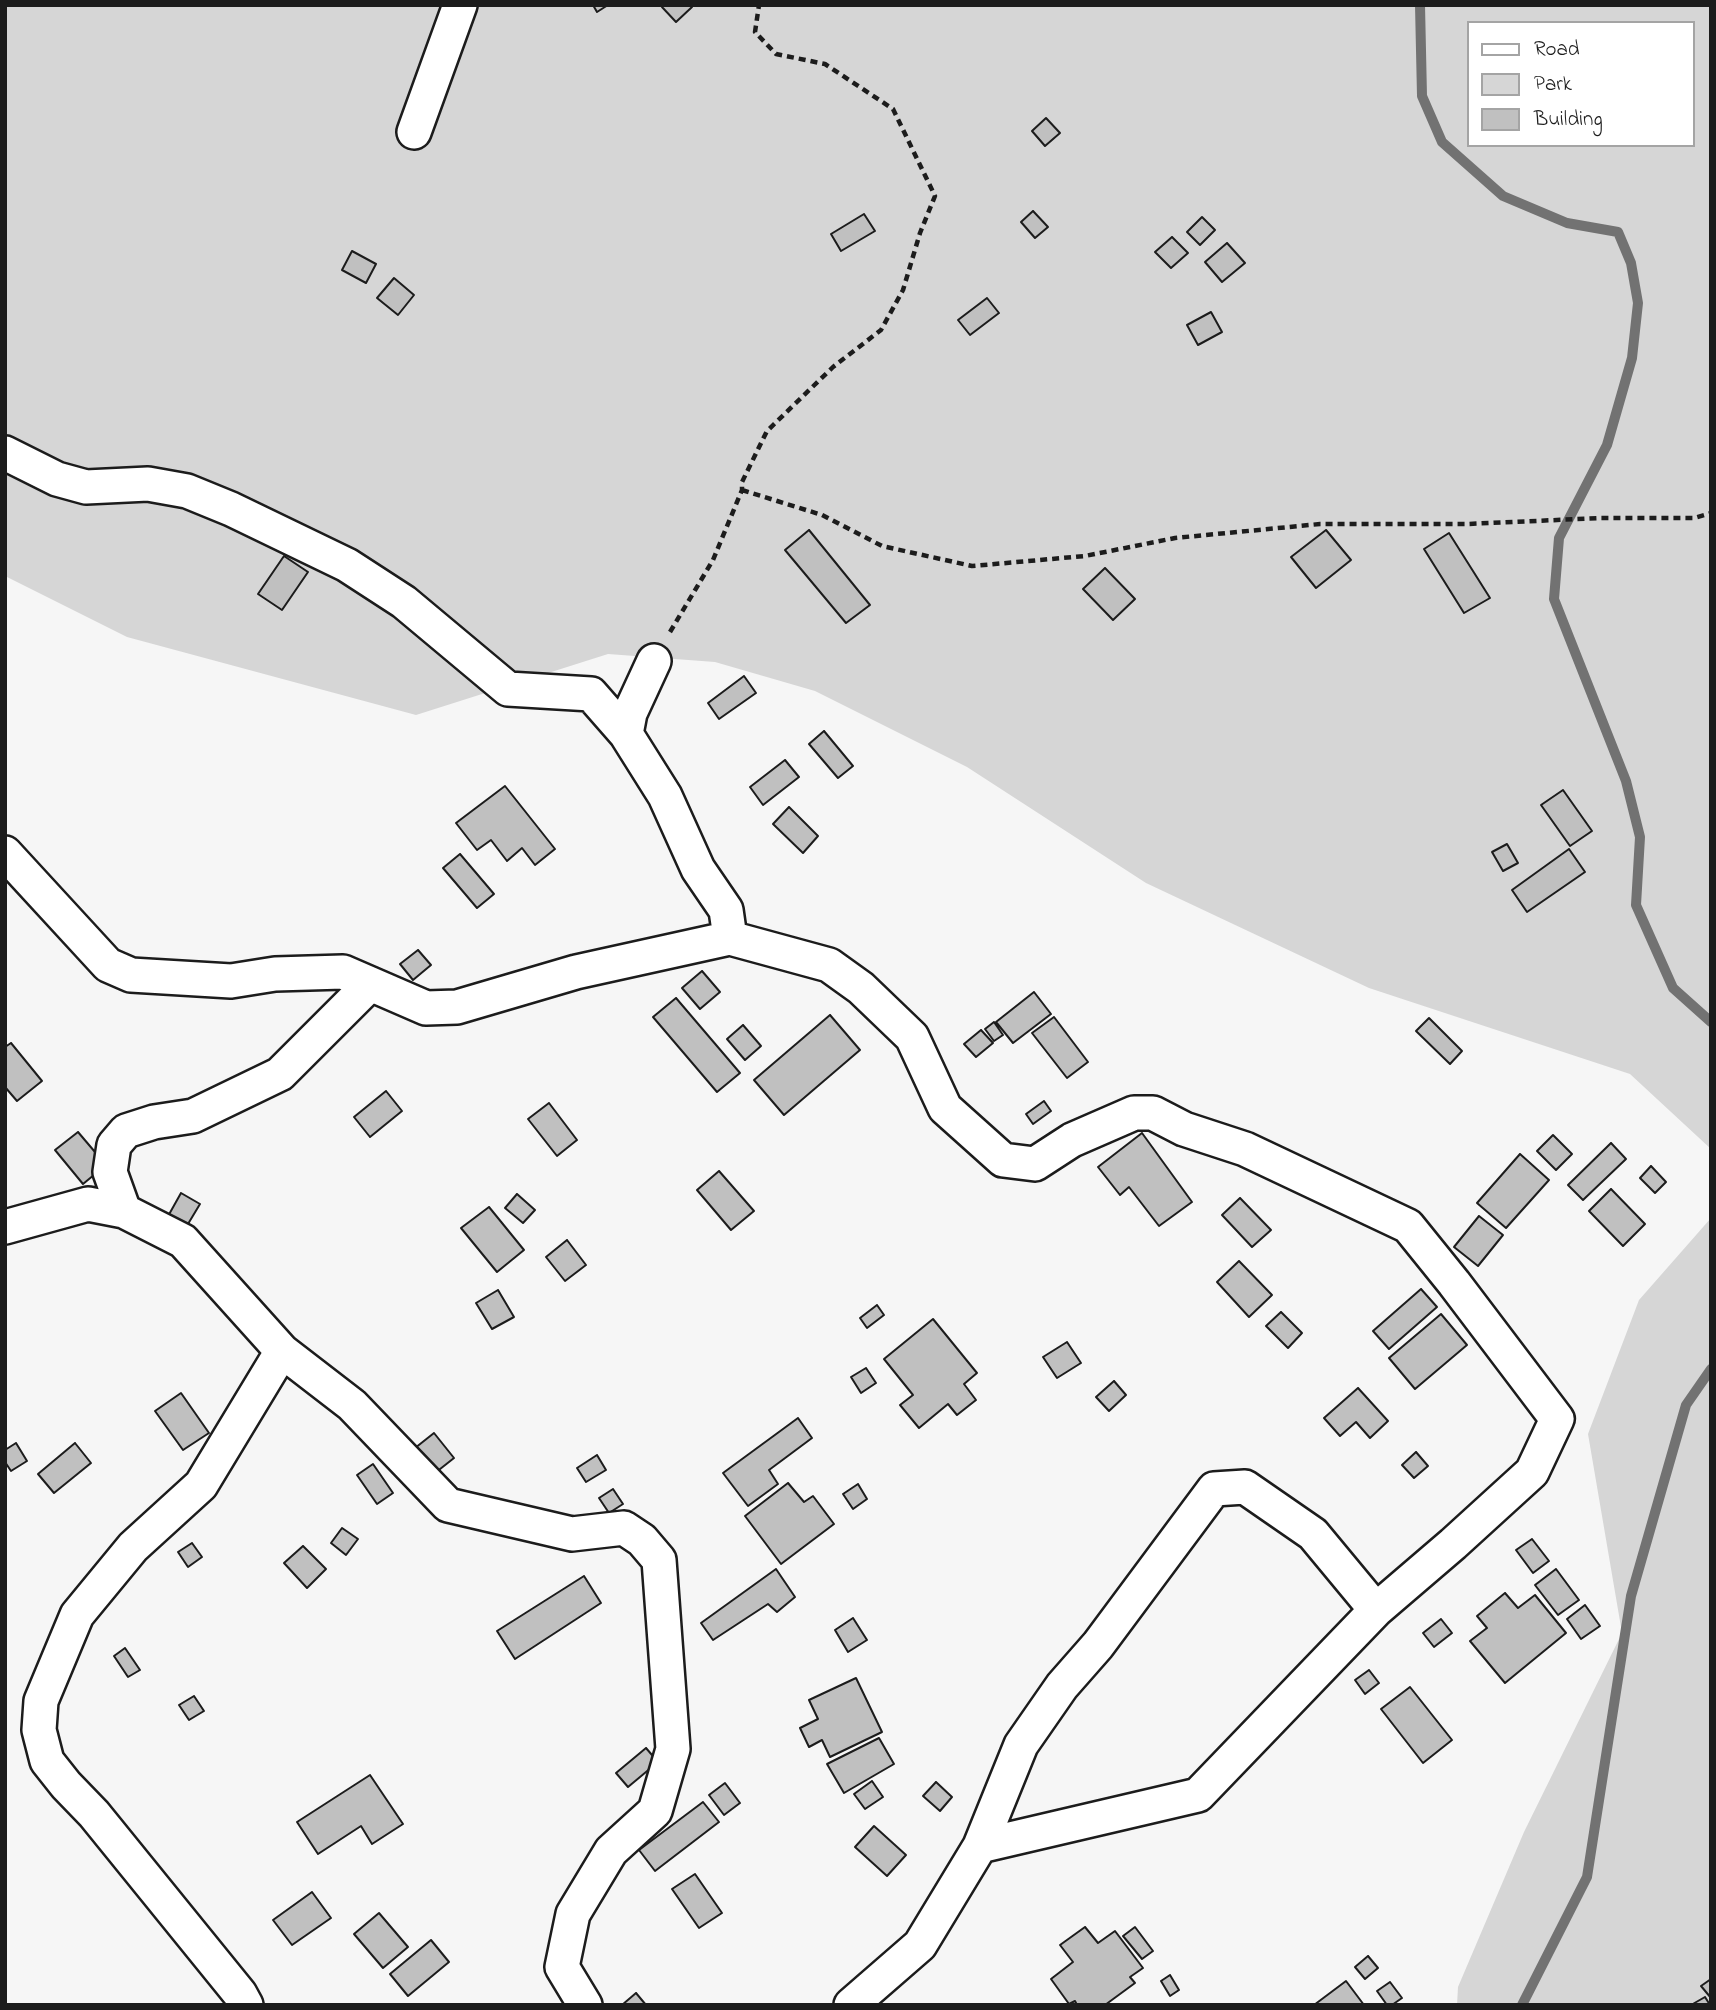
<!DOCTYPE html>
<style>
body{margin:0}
#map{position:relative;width:1716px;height:2010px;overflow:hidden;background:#f6f6f6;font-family:"Indie Flower",sans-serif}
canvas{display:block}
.frame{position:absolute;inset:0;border:7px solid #1c1c1c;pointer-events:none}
.legend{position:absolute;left:1467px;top:21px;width:228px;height:126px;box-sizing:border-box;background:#fff;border:2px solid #a4a4a4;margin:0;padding:9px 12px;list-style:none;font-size:21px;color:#1c1c1c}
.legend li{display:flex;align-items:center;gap:14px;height:35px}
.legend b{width:35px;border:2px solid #a4a4a4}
</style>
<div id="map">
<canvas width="1716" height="2010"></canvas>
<div class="frame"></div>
<ul class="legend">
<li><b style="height:9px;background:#fff"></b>Road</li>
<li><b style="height:19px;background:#d6d6d6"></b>Park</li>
<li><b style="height:19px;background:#c0c0c0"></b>Building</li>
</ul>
</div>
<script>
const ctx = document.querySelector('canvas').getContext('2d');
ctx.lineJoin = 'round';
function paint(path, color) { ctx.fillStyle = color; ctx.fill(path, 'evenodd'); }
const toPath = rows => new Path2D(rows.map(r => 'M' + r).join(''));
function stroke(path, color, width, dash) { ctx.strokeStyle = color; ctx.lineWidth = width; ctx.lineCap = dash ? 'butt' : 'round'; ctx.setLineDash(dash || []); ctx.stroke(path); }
paint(toPath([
 [5,5,1711,5,1711,1149,1630,1074,1369,988,1146,883,967,767,815,691,715,662,608,654,416,715,127,637,5,576],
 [1469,23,1693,23,1693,145,1469,145],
 [1711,1218,1711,2005,1457,2005,1458,1987,1524,1832,1622,1633,1588,1434,1639,1300]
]), '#d6d6d6');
stroke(toPath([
 [1420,5,1422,96,1442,142,1503,196,1567,223,1618,232,1631,263,1638,303,1632,358,1607,445,1559,538,1554,599,1626,781,1640,837,1636,905,1673,988,1711,1022],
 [1522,2005,1587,1877,1631,1596,1686,1405,1711,1369]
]), '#727272', 10);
const building = toPath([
 [593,5,608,5,597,12,593,5],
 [664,5,691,5,692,7,676,22,662,7,664,5],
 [1046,118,1060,133,1045,146,1032,131,1046,118],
 [1033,211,1048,227,1035,238,1021,222,1033,211],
 [864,214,875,231,841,251,831,234,864,214],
 [1202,217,1215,230,1200,245,1187,232,1202,217],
 [1172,237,1188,253,1171,268,1155,252,1172,237],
 [1227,243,1245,263,1222,282,1205,262,1227,243],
 [352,251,376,264,366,283,342,270,352,251],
 [394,278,414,295,398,315,377,298,394,278],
 [987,298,999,313,970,335,958,320,987,298],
 [1211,312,1222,332,1198,345,1187,325,1211,312],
 [809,530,870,605,846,623,785,550,809,530],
 [1326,530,1351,560,1316,588,1291,557,1326,530],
 [1449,533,1490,598,1464,613,1424,549,1449,533],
 [284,556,308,572,282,610,258,594,284,556],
 [1105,568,1135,599,1113,620,1083,589,1105,568],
 [744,676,756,693,719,719,708,703,744,676],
 [824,731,853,766,838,778,809,744,824,731],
 [785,760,799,777,763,805,750,787,785,760],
 [505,786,555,849,535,865,522,848,507,861,491,840,477,850,456,823,505,786],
 [1563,790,1592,831,1570,846,1541,805,1563,790],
 [789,807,818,836,803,853,773,824,789,807],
 [1507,844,1518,863,1503,871,1492,852,1507,844],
 [1569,849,1585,872,1527,912,1512,890,1569,849],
 [460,854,494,894,477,908,443,868,460,854],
 [418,950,431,965,413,980,400,964,418,950],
 [702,971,720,992,700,1009,682,988,702,971],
 [1034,992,1051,1014,1013,1043,996,1022,1034,992],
 [676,998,740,1073,717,1092,653,1017,676,998],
 [830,1015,860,1050,784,1115,754,1080,830,1015],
 [1054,1017,1088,1062,1067,1078,1032,1033,1054,1017],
 [1429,1018,1462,1051,1450,1064,1416,1031,1429,1018],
 [994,1022,1003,1035,994,1041,985,1029,994,1022],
 [743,1025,761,1046,745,1060,727,1039,743,1025],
 [981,1030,993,1043,976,1057,964,1044,981,1030],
 [11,1043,42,1081,17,1101,5,1087,5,1047,11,1043],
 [386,1091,402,1111,370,1137,354,1117,386,1091],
 [1044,1101,1051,1111,1033,1124,1026,1114,1044,1101],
 [549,1103,577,1140,557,1156,528,1119,549,1103],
 [78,1132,106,1165,83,1184,55,1150,78,1132],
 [1142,1133,1192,1202,1159,1226,1129,1187,1120,1195,1098,1167,1142,1133],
 [1553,1135,1572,1154,1556,1170,1537,1151,1553,1135],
 [1611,1143,1626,1159,1583,1200,1568,1185,1611,1143],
 [1520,1154,1549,1180,1506,1228,1477,1203,1520,1154],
 [1651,1166,1666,1182,1655,1193,1640,1178,1651,1166],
 [719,1171,754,1211,731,1230,697,1190,719,1171],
 [1611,1189,1645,1224,1623,1246,1589,1211,1611,1189],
 [181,1193,200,1204,185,1229,167,1218,181,1193],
 [517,1194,535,1210,523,1223,505,1208,517,1194],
 [1240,1198,1271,1230,1252,1247,1222,1215,1240,1198],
 [489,1207,524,1250,497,1272,461,1228,489,1207],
 [1479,1216,1503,1235,1478,1266,1454,1247,1479,1216],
 [567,1240,586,1265,565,1281,546,1257,567,1240],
 [1239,1261,1272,1295,1249,1317,1217,1282,1239,1261],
 [1421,1289,1437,1307,1389,1349,1373,1331,1421,1289],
 [498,1290,514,1317,492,1329,476,1303,498,1290],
 [877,1305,884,1315,867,1328,860,1318,877,1305],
 [1281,1312,1302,1333,1288,1348,1266,1326,1281,1312],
 [1441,1314,1467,1345,1415,1389,1389,1358,1441,1314],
 [933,1319,977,1373,964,1384,976,1400,957,1415,948,1404,919,1428,900,1405,913,1395,884,1359,933,1319],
 [1067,1342,1081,1363,1057,1378,1043,1357,1067,1342],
 [866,1368,876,1383,861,1393,851,1377,866,1368],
 [1114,1381,1126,1395,1109,1411,1096,1397,1114,1381],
 [1358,1388,1388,1421,1370,1438,1356,1422,1340,1436,1324,1418,1358,1388],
 [181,1393,209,1433,183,1450,155,1411,181,1393],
 [798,1418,812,1438,769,1470,778,1484,748,1506,723,1473,798,1418],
 [434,1433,454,1458,430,1477,410,1452,434,1433],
 [16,1443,27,1461,11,1471,5,1462,5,1450,16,1443],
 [75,1443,91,1463,54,1493,38,1474,75,1443],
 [1416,1452,1428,1466,1414,1478,1402,1465,1416,1452],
 [597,1455,606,1470,586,1482,577,1468,597,1455],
 [373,1464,393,1493,377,1504,357,1475,373,1464],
 [788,1483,804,1502,813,1496,834,1524,781,1564,745,1516,788,1483],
 [858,1484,867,1499,853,1509,843,1494,858,1484],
 [613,1489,623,1504,609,1513,599,1498,613,1489],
 [342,1528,358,1539,346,1555,331,1543,342,1528],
 [1532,1539,1549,1561,1533,1573,1516,1550,1532,1539],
 [192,1543,202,1557,188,1567,178,1552,192,1543],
 [303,1546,326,1569,307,1588,284,1563,303,1546],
 [776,1569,795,1597,777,1612,768,1604,713,1640,701,1623,776,1569],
 [1556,1569,1579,1600,1558,1615,1535,1585,1556,1569],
 [584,1576,601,1603,515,1659,497,1631,584,1576],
 [1505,1593,1518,1608,1535,1595,1566,1633,1505,1683,1470,1641,1487,1628,1477,1616,1505,1593],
 [1585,1605,1600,1626,1581,1639,1567,1619,1585,1605],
 [853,1618,867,1640,848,1652,835,1630,853,1618],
 [1441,1619,1452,1633,1434,1647,1423,1633,1441,1619],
 [125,1648,140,1670,128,1677,114,1656,125,1648],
 [1369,1670,1379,1683,1365,1694,1355,1680,1369,1670],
 [856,1678,882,1732,830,1757,822,1740,809,1747,800,1728,818,1719,809,1700,856,1678],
 [1410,1687,1452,1740,1423,1763,1381,1709,1410,1687],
 [194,1696,204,1711,189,1720,179,1705,194,1696],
 [879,1738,894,1764,844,1793,827,1764,879,1738],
 [646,1748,658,1762,628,1787,616,1773,646,1748],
 [370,1775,403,1824,372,1844,361,1826,318,1854,297,1822,370,1775],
 [872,1781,883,1797,865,1809,854,1794,872,1781],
 [936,1782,952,1797,940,1811,923,1796,936,1782],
 [725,1783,740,1803,724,1815,709,1795,725,1783],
 [703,1802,719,1822,655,1871,639,1850,703,1802],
 [874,1826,906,1855,887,1876,855,1847,874,1826],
 [695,1874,722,1913,699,1928,672,1889,695,1874],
 [312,1892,331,1918,292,1945,273,1920,312,1892],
 [379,1913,408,1947,383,1968,354,1934,379,1913],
 [1085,1927,1098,1943,1115,1931,1143,1968,1130,1977,1135,1983,1105,2005,1077,2005,1075,2001,1069,2004,1051,1979,1073,1962,1060,1945,1085,1927],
 [1135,1927,1153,1951,1142,1959,1123,1936,1135,1927],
 [431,1940,449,1962,408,1996,390,1974,431,1940],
 [1368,1956,1378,1968,1365,1979,1355,1967,1368,1956],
 [1170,1975,1179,1990,1170,1996,1161,1981,1170,1975],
 [1711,1979,1711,1998,1701,1986,1711,1979],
 [1346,1981,1364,2005,1314,2005,1346,1981],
 [1390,1982,1402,1998,1392,2005,1387,2005,1377,1991,1390,1982],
 [636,1993,646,2005,622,2005,636,1993],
 [1705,1997,1710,2005,1691,2005,1705,1997]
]);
paint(building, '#c0c0c0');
stroke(building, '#1c1c1c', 2);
const minor = toPath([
 [414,132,460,5],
 [5,453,57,479,86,487,148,484,187,491,231,509,347,565,404,602,508,689,591,694,626,734,665,796,698,869,726,910,730,938,576,972,457,1007,426,1008,343,972,275,974,231,981,131,975,108,965,5,853],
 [626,734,630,713,654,661],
 [730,938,829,965,861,988,912,1037,945,1108,1003,1160,1035,1164,1072,1140,1134,1113,1153,1113,1184,1129,1245,1149,1408,1226,1454,1283,1557,1419,1532,1472,1453,1544,1376,1610,1198,1795,980,1846,920,1945,851,2005],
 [124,1211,110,1172,114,1145,126,1131,154,1122,193,1116,280,1074,370,984],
 [5,1227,88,1204,124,1211,183,1241,282,1351,352,1405,448,1505,572,1534,624,1528,642,1540,659,1560,673,1749,655,1811,611,1851,573,1914,562,1967,585,2005],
 [980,1846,1021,1745,1062,1686,1098,1645,1214,1489,1245,1487,1313,1534,1376,1610],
 [246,2005,240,1994,94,1814,66,1785,47,1761,39,1730,41,1701,77,1615,133,1547,201,1485,282,1351]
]);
stroke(minor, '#1c1c1c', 38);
stroke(toPath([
 [742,490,822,515,882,546,972,566,1085,556,1175,538,1320,524,1467,524,1601,518,1694,518,1711,513],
 [670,632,713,560,742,490,742,482,767,431,833,367,881,330,903,290,920,233,935,196,893,109,825,64,776,54,755,32,759,5]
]), '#1c1c1c', 4.5, [7, 5]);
stroke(minor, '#fff', 33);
</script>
